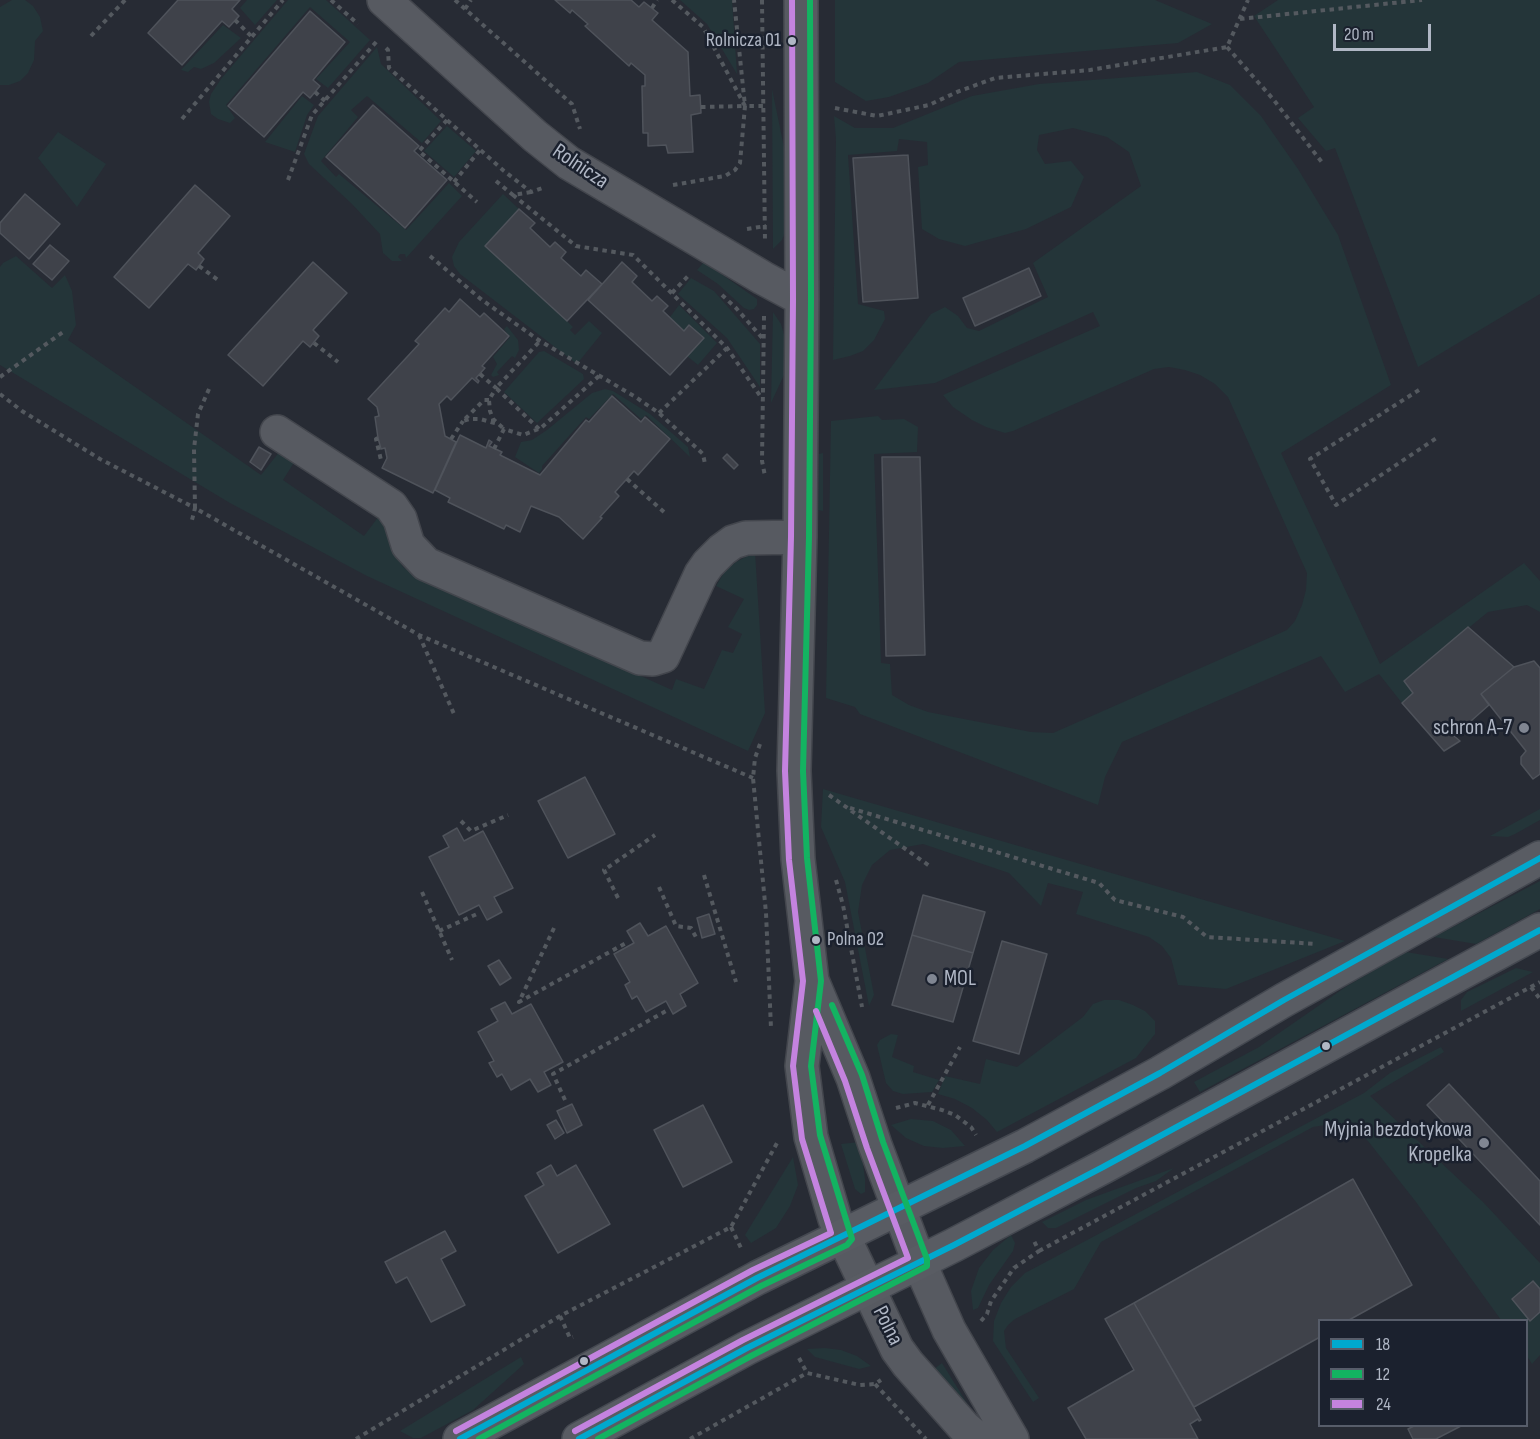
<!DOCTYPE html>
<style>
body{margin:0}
#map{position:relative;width:1540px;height:1439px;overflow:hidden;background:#272b34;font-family:"Sofia Sans Condensed",sans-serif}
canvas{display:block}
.legend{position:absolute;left:1318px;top:1319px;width:210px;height:108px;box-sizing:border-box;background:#1b212e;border:2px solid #575d6a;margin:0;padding:8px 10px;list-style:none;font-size:18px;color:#b0b7c5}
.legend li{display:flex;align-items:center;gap:12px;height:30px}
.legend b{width:30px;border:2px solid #575d6a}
.scale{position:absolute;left:1333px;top:24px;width:98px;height:27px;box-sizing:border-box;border:3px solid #b0b7c5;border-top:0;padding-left:8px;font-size:18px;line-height:21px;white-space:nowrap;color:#b0b7c5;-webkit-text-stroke:4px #1b212e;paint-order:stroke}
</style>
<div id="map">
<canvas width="1540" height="1439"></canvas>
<ul class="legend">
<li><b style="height:8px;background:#00a9ce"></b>18</li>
<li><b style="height:8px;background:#13b361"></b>12</li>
<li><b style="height:8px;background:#c483df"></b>24</li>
</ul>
<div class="scale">20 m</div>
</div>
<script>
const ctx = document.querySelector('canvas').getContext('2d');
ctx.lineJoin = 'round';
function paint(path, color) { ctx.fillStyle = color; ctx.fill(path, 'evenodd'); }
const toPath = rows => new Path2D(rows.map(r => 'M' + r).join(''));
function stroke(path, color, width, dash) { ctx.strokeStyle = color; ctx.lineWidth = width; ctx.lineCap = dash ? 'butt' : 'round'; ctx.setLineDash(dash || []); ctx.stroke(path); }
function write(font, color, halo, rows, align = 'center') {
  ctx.font = font + ' "Sofia Sans Condensed",sans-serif'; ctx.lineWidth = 5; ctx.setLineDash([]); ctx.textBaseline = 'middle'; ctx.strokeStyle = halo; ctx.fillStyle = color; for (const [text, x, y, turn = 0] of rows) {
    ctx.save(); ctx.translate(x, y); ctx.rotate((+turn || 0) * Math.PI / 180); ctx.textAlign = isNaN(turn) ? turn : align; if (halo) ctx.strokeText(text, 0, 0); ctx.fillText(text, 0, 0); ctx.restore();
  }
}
paint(toPath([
 [12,0,25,0,33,6,40,17,43,31,35,41,34,60,28,73,20,81,9,85,0,85,0,7],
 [247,0,277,0,255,25,240,8],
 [288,0,326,0,370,40,328,88,316,79,350,42,310,7,226,105,235,118,230,123,218,119,211,114,209,102,211,94,221,79],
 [680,0,732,0,737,74,707,24],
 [835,0,1155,0,1212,24,1178,43,959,62,928,83,889,97,866,101,835,82],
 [1278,0,1540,0,1540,294,1418,367,1335,148,1326,151,1298,118,1314,107,1254,16],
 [223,25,241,38,214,63,201,69,194,67,188,72,181,70],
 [377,47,381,64,441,121,422,143,367,96,351,110,358,117,321,161,336,177,339,174,406,230,449,183,462,196,406,258,405,254,400,254,398,257,402,261,392,261,383,253,380,234,352,204,309,164,304,154,318,116],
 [1197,72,1230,85,1261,116,1298,169,1338,235,1391,385,1281,453,1380,664,1524,563,1540,581,1540,612,1527,605,1488,612,1404,681,1413,693,1402,703,1379,674,1345,692,1321,656,1122,742,1105,777,1098,805,860,714,855,707,826,698,831,421,878,416,882,420,904,419,918,427,917,452,874,454,881,663,890,664,892,695,909,705,928,712,1031,732,1053,733,1287,630,1295,621,1302,605,1306,590,1307,573,1228,397,1215,384,1200,375,1185,370,1169,367,1154,369,1013,431,1005,433,986,427,972,420,953,407,943,395,1100,326,1093,312,935,383,874,390,931,314,945,307,958,316,967,328,979,331,1048,297,1033,263,1141,186,1129,152,1107,137,1073,128,1039,135,1037,150,1045,164,1071,161,1084,177,1071,207,1026,229,965,246,939,239,922,229,918,167,928,165,927,142,899,139,897,151,848,155,858,304,884,311,885,319,874,340,863,351,850,356,833,360,836,139,834,116,855,128,893,128,972,96,1039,84],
 [772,89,785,152,787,227,782,240,773,249],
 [302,96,314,105,307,115,295,152,265,142],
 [447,126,476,151,454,177,424,151],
 [58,132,106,164,77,207,38,158],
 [503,194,519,209,485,246,567,321,573,327,570,330,575,335,589,321,602,333,577,364,460,274,454,266,452,257,459,242],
 [16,256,52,288,65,275,72,291,76,325,68,340,261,475,280,451,295,461,283,480,364,536,379,516,387,524,391,548,403,567,412,573,672,690,676,679,704,689,722,650,733,653,742,634,728,627,744,599,716,586,725,571,736,562,755,552,765,713,748,751,367,576,230,503,0,365,0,267,3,263],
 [704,262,757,299,757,305,754,309,749,310,744,308,718,284,697,270],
 [691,278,714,291,760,344,760,387,727,338,678,294],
 [679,305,717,343,698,365,687,356,704,338,690,325,684,331,670,317],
 [773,312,781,324,785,338,784,375,771,403],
 [507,326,518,340,519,350,515,358,512,356,497,372,499,375,493,377,491,375,497,364,493,357,510,337,504,329],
 [544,351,583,374,584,379,537,423,504,392,539,352],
 [605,389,613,391,650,414,688,447,690,457,646,415,641,419,613,394,589,419,586,417,542,466,542,469,539,473,515,457,521,442,532,440,547,430,592,393],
 [823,453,823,511,818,510,819,454],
 [823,789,1345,941,1226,989,1178,985,1171,958,1162,946,1149,937,1076,914,1083,892,1048,883,1041,906,1009,873,923,844,890,850,872,865,862,885,858,912,874,995,869,1006,845,882,821,827],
 [1540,809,1540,820,1515,834,1508,837,1490,836],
 [1540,881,1540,909,1476,944,1434,937],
 [1406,952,1448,959,1200,1092,1194,1082,1259,1047,1347,986],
 [1516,968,1533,972,1461,1011,1461,1000,1467,992],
 [1104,1000,1119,1000,1133,1005,1145,1011,1155,1021,1155,1034,1136,1058,997,1132,987,1120,972,1108,955,1099,938,1094,945,1076,980,1084,986,1059,1017,1067,1083,1017,1093,1004],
 [891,1034,898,1035,892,1057,914,1066,913,1072,939,1080,932,1092,903,1094,893,1091,886,1083,877,1045,880,1040],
 [1441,1047,1444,1052,1370,1096,1483,1202,1540,1263,1540,1355,1532,1364,1527,1356,1526,1320,1501,1320,1416,1202,1368,1141,1358,1131,1346,1126,1331,1124,1313,1127,1101,1242,1074,1289,1015,1319,1008,1325,1004,1331,1006,1348,1039,1398,1033,1402,993,1341,994,1321,1001,1303,1011,1287,1025,1273,1364,1093,1390,1073],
 [911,1119,933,1121,951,1130,965,1146,943,1148,924,1146,906,1138,891,1125],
 [860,1142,865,1179,865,1192,861,1194,855,1189,841,1144],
 [793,1157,798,1185,790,1206,776,1228,751,1243,745,1235],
 [1174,1168,1156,1181,1136,1188,1056,1228,1048,1228,1042,1222,1086,1200],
 [1011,1235,1015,1243,1013,1251,989,1285,978,1308,973,1310,971,1291,979,1268,993,1250],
 [825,1348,841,1350,857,1356,871,1366,859,1369,815,1357,807,1349],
 [521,1357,524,1364,473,1410,421,1438,413,1438,400,1431],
 [942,1363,983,1429,930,1372]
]), '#243539');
const building = toPath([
 [178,0,240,0,232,9,239,16,229,27,222,21,182,65,148,33,178,0],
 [555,0,631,0,639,7,644,2,658,13,652,20,688,52,690,96,700,95,701,113,691,115,693,152,668,153,666,145,648,146,648,133,643,133,642,86,645,86,645,75,631,63,629,66,585,26,588,24,572,10,570,13,555,0],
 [310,11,345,42,313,80,320,86,310,98,303,92,264,137,228,106,310,11],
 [373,105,419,146,414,151,447,180,405,228,326,157,373,105],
 [908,155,918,298,863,302,853,158,908,155],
 [195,185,230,216,198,253,204,259,196,270,188,264,149,308,114,277,195,185],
 [25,194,60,224,29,259,0,233,0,223,25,194],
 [519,209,535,223,530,228,550,247,555,242,566,252,561,258,581,276,586,270,602,284,567,321,485,246,519,209],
 [50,245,69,261,52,280,33,264,50,245],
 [313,262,347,293,313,330,319,336,310,347,303,341,263,386,228,355,313,262],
 [622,262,637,276,632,282,652,301,657,296,668,306,663,311,684,331,689,325,704,338,670,375,588,300,622,262],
 [1029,268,1041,296,975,326,963,298,1029,268],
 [460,299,480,317,484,313,509,336,482,366,485,368,476,378,479,381,478,383,472,378,451,400,447,396,439,404,445,436,456,442,433,493,382,468,387,458,385,448,381,449,378,438,375,417,379,416,377,407,368,399,419,344,415,341,445,308,449,312,460,299],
 [612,396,641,422,645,417,670,439,638,475,634,471,615,492,619,496,600,517,602,518,583,539,559,517,531,506,520,532,506,525,504,529,448,502,450,498,435,490,460,435,486,448,489,440,492,442,489,446,502,452,500,455,540,475,586,420,589,422,612,396],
 [259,447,271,454,261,470,250,462,259,447],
 [727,454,738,465,734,469,723,458,727,454],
 [882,457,920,457,925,655,886,656,882,457],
 [1468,627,1514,667,1481,694,1489,705,1454,736,1460,741,1444,751,1402,703,1413,693,1404,681,1468,627],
 [1534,661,1540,668,1540,774,1533,779,1521,764,1521,757,1526,751,1481,694,1514,667,1534,661],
 [585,777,615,834,568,858,538,801,585,777],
 [457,828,464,841,483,831,513,888,494,897,502,912,487,920,479,905,459,915,429,857,449,847,443,836,457,828],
 [923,895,985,912,973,953,912,935,923,895],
 [709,914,715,934,702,938,697,918,709,914],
 [640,923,648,936,666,926,698,983,680,994,686,1006,673,1014,666,1001,646,1012,637,996,632,999,625,985,630,982,614,954,634,943,627,931,640,923],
 [912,935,973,953,953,1022,892,1005,912,935],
 [1002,941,1047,954,1019,1054,973,1041,1002,941],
 [499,960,511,978,500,985,488,966,499,960],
 [505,1002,512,1014,531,1004,563,1062,544,1072,551,1085,538,1092,530,1079,511,1090,502,1074,497,1077,489,1063,494,1061,478,1032,498,1021,491,1009,505,1002],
 [1449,1084,1540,1181,1540,1225,1427,1105,1449,1084],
 [572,1104,582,1125,567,1133,557,1111,572,1104],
 [703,1105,732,1162,683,1187,654,1130,703,1105],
 [556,1120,564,1133,555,1139,547,1125,556,1120],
 [551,1165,557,1176,576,1165,610,1224,558,1253,525,1196,544,1185,537,1173,551,1165],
 [1353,1179,1412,1285,1349,1320,1320,1320,1320,1337,1194,1407,1134,1303,1353,1179],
 [445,1231,456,1251,441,1259,465,1305,431,1322,407,1277,396,1283,385,1262,445,1231],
 [1533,1281,1540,1289,1540,1312,1530,1321,1512,1299,1533,1281],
 [1134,1303,1201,1420,1199,1421,1198,1419,1190,1424,1198,1439,1086,1439,1068,1408,1134,1370,1105,1319,1134,1303],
 [1414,1426,1461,1426,1436,1439,1413,1439,1408,1429,1414,1426]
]);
paint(building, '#3f424a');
stroke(building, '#4f535b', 1.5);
const minor = toPath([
 [384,0,535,136,569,163,763,278,802,299],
 [801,0,802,299,800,537,794,771,798,859,812,981,802,1066,811,1137,835,1219,897,1349,908,1364,964,1427,978,1439],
 [277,432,391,506,400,519,408,545,426,564,640,658,653,659,663,656,701,574,708,564,722,550,733,542,746,538,800,537],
 [813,983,853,1078,875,1145,919,1262,949,1330,1012,1439]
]);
const major = toPath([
 [460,1439,757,1278,1025,1146,1160,1073,1284,1000,1540,858],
 [579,1439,747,1348,954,1245,1103,1167,1540,930]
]);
stroke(minor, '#43464d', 36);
stroke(major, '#444850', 36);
stroke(toPath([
 [331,0,358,24],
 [455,0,572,104,580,129],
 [672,0,703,27,745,106,764,106],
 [762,0,765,242],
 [652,8,657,0],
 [465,9,471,0],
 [1240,19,1422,0],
 [235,20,251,36],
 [91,36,125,0],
 [1227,47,1273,99,1324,165],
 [386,48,388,50,389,68,504,171,531,192,545,187],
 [315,92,325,101],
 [701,107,745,106],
 [835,108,877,116,929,105,957,92,995,78,1090,70,1227,47,1248,0],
 [182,119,283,0],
 [447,120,419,151,477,202],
 [288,180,312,115,377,41],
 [496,181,513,195],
 [454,182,480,150],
 [673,185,725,176,735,170,740,163,745,106,734,0],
 [531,192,513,195,576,246,633,255,727,348,763,400],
 [747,229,766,226],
 [430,256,482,300,540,341,634,396,659,413,703,454,705,464],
 [199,266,218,280],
 [672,293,690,274],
 [722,295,736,308,764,340],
 [764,316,762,461,765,476],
 [314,343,338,362],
 [480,374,496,388,489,400,490,411,493,419,504,429],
 [0,377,63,332],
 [209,389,198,414,194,449,195,508,419,635,753,778],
 [1419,390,1310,459,1336,505,1438,437],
 [0,394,22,411,100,459,195,508,192,520],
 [489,400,484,400,463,421,470,419,480,419,498,424],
 [659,413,727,348],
 [539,429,496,388,540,341],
 [378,438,376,439,381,460],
 [451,439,463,421],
 [494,449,504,429,523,435,541,428,600,375],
 [627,479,664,512],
 [419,635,454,714],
 [760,744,755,758,753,778,766,913,771,1028],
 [829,795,931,867],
 [850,808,1099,883,1115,900,1183,917,1207,937,1317,944],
 [461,821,471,831,508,815],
 [704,875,736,982],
 [836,880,843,905,862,1007],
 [659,887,676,926,691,928,697,939],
 [422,892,452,960],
 [618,898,604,870,655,835],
 [554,928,519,1002,626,943],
 [439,931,477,914],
 [1531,987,1540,999],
 [565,1100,553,1074,666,1011],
 [928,1105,960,1047],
 [896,1108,915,1103,942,1110,955,1115,971,1127,976,1135],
 [731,1227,741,1248],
 [1039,1251,1540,982],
 [560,1316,570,1338,573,1337],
 [981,1321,987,1314,991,1301,1014,1268,1039,1251,1033,1239],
 [799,1358,807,1373],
 [875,1384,926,1439],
 [356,1439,560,1316,731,1227,777,1143],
 [690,1439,807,1373,860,1385,875,1384,881,1380]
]), '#54595f', 4, [4.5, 4.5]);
stroke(minor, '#575a61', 33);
stroke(major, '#595c63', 33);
stroke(toPath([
 [460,1439,757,1278,1025,1146,1160,1073,1284,1000,1540,858],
 [579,1439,747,1348,954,1245,1103,1167,1540,930]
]), '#00a9ce', 6);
stroke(toPath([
 [479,1439,761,1286,847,1245,852,1239,820,1135,811,1066,821,981,807,858,803,771,809,537,811,299,810,0],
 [598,1439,751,1356,927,1266,927,1259,883,1142,862,1075,832,1005]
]), '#13b361', 6);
stroke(toPath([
 [456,1431,753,1270,831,1233,802,1139,793,1066,803,981,789,860,785,771,791,537,793,299,792,0],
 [575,1431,743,1340,908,1258,867,1148,845,1081,816,1011]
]), '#c483df', 6);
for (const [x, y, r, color] of [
 [792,41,5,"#b0b7c5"],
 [1524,728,6,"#808692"],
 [816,940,5,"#b0b7c5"],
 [932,979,6,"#808692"],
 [1326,1046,5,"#b0b7c5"],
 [1484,1143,6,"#808692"],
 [584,1361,5,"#b0b7c5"]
]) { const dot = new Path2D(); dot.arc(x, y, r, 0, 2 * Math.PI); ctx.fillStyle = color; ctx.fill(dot); stroke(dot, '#1b212e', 2); }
write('20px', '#b0b7c5', '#1b212e', [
 ["Rolnicza 01",781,41],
 ["Polna 02",827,940,"left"]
], 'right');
write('22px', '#b0b7c5', '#1b212e', [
 ["Rolnicza",580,167,34],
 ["Polna",887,1326,63]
]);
write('22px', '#b0b7c5', '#1b212e', [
 ["schron A-7",1512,728],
 ["MOL",944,979,"left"],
 ["Myjnia bezdotykowa",1472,1130],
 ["Kropelka",1472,1155]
], 'right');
</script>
